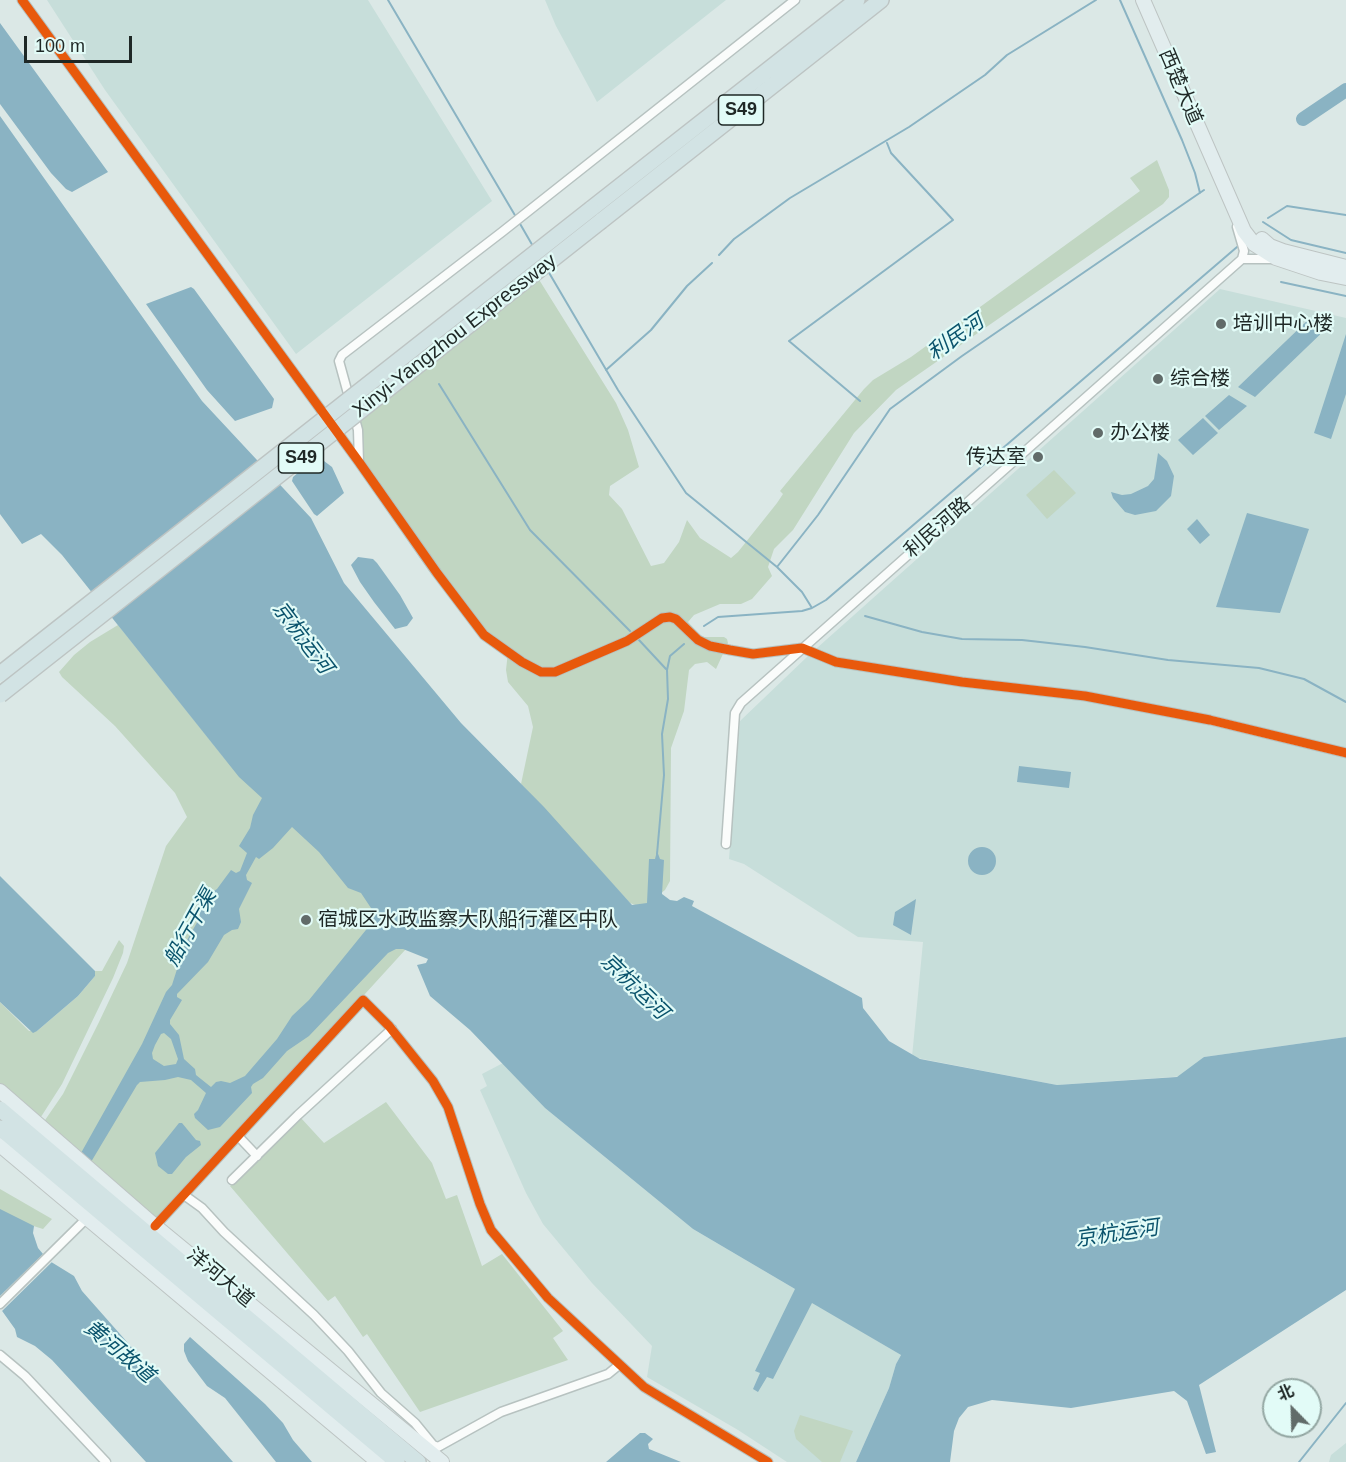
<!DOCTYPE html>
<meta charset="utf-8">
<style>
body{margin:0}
#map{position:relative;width:1346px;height:1462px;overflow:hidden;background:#dbe8e6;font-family:Helvetica,"Noto Sans SC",sans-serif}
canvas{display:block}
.north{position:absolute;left:1262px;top:1378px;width:60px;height:60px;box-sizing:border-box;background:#e2fbf7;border:2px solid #94a7a3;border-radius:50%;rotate:337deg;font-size:16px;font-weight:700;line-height:24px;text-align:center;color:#1f2826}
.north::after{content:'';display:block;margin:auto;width:21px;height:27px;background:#616b69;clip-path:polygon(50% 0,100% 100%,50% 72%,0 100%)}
.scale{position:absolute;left:24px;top:36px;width:108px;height:27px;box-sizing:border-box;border:3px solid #1f2826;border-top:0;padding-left:8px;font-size:18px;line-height:21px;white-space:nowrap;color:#1f2826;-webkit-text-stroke:4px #e2fbf7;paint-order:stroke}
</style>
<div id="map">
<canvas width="1346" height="1462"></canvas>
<div class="north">北</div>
<div class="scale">100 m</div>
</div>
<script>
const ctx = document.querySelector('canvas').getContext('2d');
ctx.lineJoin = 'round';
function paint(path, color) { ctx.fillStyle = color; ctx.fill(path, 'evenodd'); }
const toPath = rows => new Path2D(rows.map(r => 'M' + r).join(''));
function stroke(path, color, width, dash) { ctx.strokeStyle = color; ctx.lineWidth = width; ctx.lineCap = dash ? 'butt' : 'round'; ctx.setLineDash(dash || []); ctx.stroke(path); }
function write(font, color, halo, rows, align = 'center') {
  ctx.font = font + ' Helvetica,"Noto Sans SC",sans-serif'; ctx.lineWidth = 4.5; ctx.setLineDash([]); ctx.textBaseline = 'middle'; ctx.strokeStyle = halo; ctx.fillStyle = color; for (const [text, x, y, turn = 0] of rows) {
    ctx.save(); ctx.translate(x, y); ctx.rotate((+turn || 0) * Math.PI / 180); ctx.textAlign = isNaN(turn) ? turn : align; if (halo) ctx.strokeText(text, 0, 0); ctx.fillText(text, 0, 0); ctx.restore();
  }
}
paint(toPath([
 [47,0,368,0,492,201,296,354,105,90],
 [545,0,726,0,597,102,556,26],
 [1220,289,1346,318,1346,1037,1204,1057,1186,1076,1057,1085,912,1057,923,942,858,937,744,864,729,859,740,721,808,656],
 [503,1063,545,1108,693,1229,795,1289,812,1302,901,1355,896,1364,889,1388,856,1462,787,1462,738,1430,647,1377,652,1346,592,1283,543,1224,526,1193,480,1090,487,1086,482,1074],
 [1346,1443,1346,1462,1329,1462,1331,1455]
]), '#c7deda');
paint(toPath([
 [1157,160,1169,190,1169,197,1163,204,896,390,854,433,793,530,774,549,768,567,772,576,752,599,741,604,720,604,694,615,688,622,702,637,724,637,727,639,728,643,716,669,707,662,695,664,689,670,684,711,671,748,670,881,665,890,647,904,638,906,630,903,521,784,533,727,528,706,508,682,506,670,508,652,465,614,429,571,354,463,354,427,360,419,538,278,616,403,628,430,639,467,610,486,609,495,622,509,651,566,664,563,679,542,687,520,700,538,731,558,738,552,777,503,783,494,780,491,864,389,873,380,911,357,1140,191,1130,178],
 [1054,470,1076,493,1047,519,1026,495],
 [118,625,226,760,416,938,158,1221,43,1123,63,1094,99,1022,127,963,166,846,187,817,175,793,115,726,62,677,59,672,74,655,90,642],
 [119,940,124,946,123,953,113,978,62,1084,39,1120,0,1086,0,1002,29,1031,37,1031,78,996,95,976,95,971,102,971],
 [386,1102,432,1163,446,1199,457,1195,482,1266,502,1254,563,1331,553,1338,568,1360,420,1412,367,1334,363,1337,335,1296,328,1301,230,1186,301,1118,324,1143],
 [0,1189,52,1219,43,1229,24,1223,0,1210],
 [800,1415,853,1431,840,1462,822,1462,796,1439,794,1431]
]), '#c1d6c2');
paint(toPath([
 [0,23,108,172,72,192,66,189,51,173,0,104],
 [0,116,202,401,311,518,344,583,461,723,544,807,632,905,647,903,649,859,655,859,657,851,660,859,664,860,662,894,670,900,677,901,684,897,694,901,692,906,862,998,863,1008,889,1041,920,1059,1057,1085,1177,1077,1204,1057,1346,1037,1346,1290,1199,1385,1216,1452,1206,1454,1187,1401,1174,1391,1071,1408,992,1400,968,1407,959,1418,954,1431,950,1462,856,1462,889,1388,896,1364,901,1355,812,1303,773,1379,767,1377,758,1392,753,1389,760,1373,755,1371,795,1289,693,1229,545,1108,470,1030,430,996,417,965,426,963,428,959,403,949,396,949,388,953,309,1036,287,1051,263,1078,253,1084,251,1087,252,1093,220,1127,208,1130,195,1118,194,1114,198,1110,206,1093,191,1080,178,1077,165,1080,140,1082,137,1085,91,1162,81,1153,142,1044,166,992,172,985,185,944,200,917,200,911,197,906,203,898,217,889,231,870,236,873,240,871,247,853,239,846,250,828,253,815,262,798,239,777,62,555,41,534,22,544,0,514],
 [292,827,319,852,348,888,361,893,373,911,370,925,309,1000,292,1016,277,1039,245,1076,230,1083,221,1081,216,1082,211,1087,196,1075,195,1069,184,1059,179,1035,170,1024,170,1020,182,1000,177,997,177,994,208,962,224,935,232,930,238,929,241,922,239,909,252,883,247,880,246,875,256,857,259,859,273,848],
 [164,1033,171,1039,178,1059,176,1064,164,1066,153,1059,152,1053,155,1045,161,1034],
 [191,287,194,289,274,399,272,408,235,421,207,390,146,304],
 [1310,318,1331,324,1255,397,1238,387],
 [1346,334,1346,394,1331,439,1314,433],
 [1229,395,1247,406,1219,430,1205,416],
 [1203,418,1218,433,1193,455,1178,440],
 [1158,453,1167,461,1174,476,1171,496,1156,511,1135,515,1125,512,1113,498,1111,492,1122,495,1131,494,1148,486,1154,479],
 [320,461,324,461,332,467,344,493,317,516,314,514,292,481,293,477,306,466],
 [1247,513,1309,529,1280,613,1216,607],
 [1197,519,1210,535,1200,544,1187,529],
 [358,557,373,559,377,563,400,595,413,618,407,626,395,629,374,602,360,582,351,565],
 [1019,766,1071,772,1069,788,1017,782],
 '968 861a14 14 0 1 1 28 0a14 14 0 1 1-28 0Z',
 [0,876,95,971,95,976,78,996,37,1031,33,1033,0,1002],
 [916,899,911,935,893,925,895,912],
 [179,1123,182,1123,196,1140,200,1141,201,1145,186,1157,172,1174,168,1174,158,1166,155,1153],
 [0,1209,34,1226,33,1233,38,1248,48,1260,74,1276,82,1291,233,1462,146,1462,52,1360,35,1346,17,1337,15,1329,0,1308],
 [190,1337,265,1404,283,1423,293,1440,312,1462,276,1462,225,1398,207,1386,188,1361,184,1351,184,1344],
 [640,1433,645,1433,653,1439,648,1444,649,1449,681,1462,606,1462]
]), '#8ab3c3');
paint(toPath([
 [45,1252,54,1260,0,1313,0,1296]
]), '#dbe8e6');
stroke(toPath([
 [388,0,516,217],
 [1120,0,1182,140,1195,173,1200,193],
 [1268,218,1287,206,1346,215],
 [519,222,534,248],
 [1263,222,1291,240,1346,253],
 [719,255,734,239,790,198,909,127,985,75,1007,55,1096,0],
 [548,271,618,390,686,493,777,567,802,592,812,608],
 [1281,282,1346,296],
 [606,370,651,330,687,286,712,263],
 [439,384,530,530,630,631],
 [860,401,789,341,953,220,891,153,887,143],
 [777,567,818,515,890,409,962,356,1204,190],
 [865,616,922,632,962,639,1022,640,1085,647,1168,660,1259,668,1304,679,1346,702],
 [704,626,718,617,802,611,812,608,826,600,1237,247],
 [639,640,666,669],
 [657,854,664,775,662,734,668,699,667,670,670,656,684,644],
 [1299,1462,1346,1403]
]), '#8ab3c3', 2);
stroke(toPath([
 [1303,119,1346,90]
]), '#8ab3c3', 14);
const street = toPath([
 [22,0,359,462,437,573,484,635,522,662,541,672,555,672,627,641,662,618,670,617,676,619,698,640,710,646,730,650,753,654,802,648,836,662,962,682,1085,696,1210,720,1346,753],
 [1242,259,1275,259],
 [359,462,358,430,339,361,342,355,502,232,795,0],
 [726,844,735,713,741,703,1242,259,1244,251,1237,227],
 [238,1136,257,1156],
 [232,1180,298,1115,392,1029],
 [184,1195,202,1208,224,1232,314,1315,348,1351,381,1393,415,1423,433,1445,438,1447,501,1412,608,1374,619,1365],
 [155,1226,363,1000,389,1026,433,1081,448,1107,480,1204,491,1230,548,1298,644,1387,768,1462],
 [0,1304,87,1218],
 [0,1355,25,1376,106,1462]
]);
const primary = toPath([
 [1143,0,1244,231,1254,244,1276,258,1321,273,1346,278],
 [1262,239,1270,246,1283,251,1346,267],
 [0,1091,155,1226,442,1462],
 [0,1145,378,1462]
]);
const highway = toPath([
 [591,209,857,0],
 [601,221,881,0],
 [0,1109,418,1462],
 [0,1128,397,1462]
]);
stroke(street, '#b7c2c0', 11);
stroke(primary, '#bdc4c3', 16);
stroke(highway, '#bdc4c3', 18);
stroke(street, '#fafcfb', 8);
stroke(primary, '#e2edee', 14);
stroke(highway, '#d2e3e4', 15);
const highwayBridge = toPath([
 [0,674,591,209],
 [0,695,601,221]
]);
stroke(highwayBridge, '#bdc4c3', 18, []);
stroke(highwayBridge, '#d2e3e4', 15);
stroke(toPath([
 [22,0,359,462,437,573,484,635,522,662,541,672,555,672,627,641,662,618,670,617,676,619,698,640,710,646,730,650,753,654,802,648,836,662,962,682,1085,696,1210,720,1346,753],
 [155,1226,363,1000,389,1026,433,1081,448,1107,480,1204,491,1230,548,1298,644,1387,768,1462]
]), '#e8590c', 9);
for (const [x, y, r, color] of [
 [1221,324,6,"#616b69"],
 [1158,379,6,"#616b69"],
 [1098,433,6,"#616b69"],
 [1038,457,6,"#616b69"],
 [306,920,6,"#616b69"]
]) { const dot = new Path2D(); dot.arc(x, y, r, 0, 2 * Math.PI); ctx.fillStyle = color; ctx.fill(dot); stroke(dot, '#e2fbf7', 2); }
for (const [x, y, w] of [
 [741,110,45],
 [301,458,45]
]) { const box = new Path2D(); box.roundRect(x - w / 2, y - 15, w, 30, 4.5); ctx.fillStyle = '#e2fbf7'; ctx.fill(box); stroke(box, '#1f2826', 1.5); }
write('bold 18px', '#1f2826', null, [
 ["S49",741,110],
 ["S49",301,458]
]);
write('20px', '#1f2826', '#e2fbf7', [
 ["西楚大道",1180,87,67],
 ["Xinyi-Yangzhou Expressway",455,336,-38],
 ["利民河路",938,528,-41],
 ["洋河大道",220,1278,40]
]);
write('20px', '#1f2826', '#e2fbf7', [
 ["培训中心楼",1233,324],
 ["综合楼",1170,379],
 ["办公楼",1110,433],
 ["传达室",1026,457,"right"],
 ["宿城区水政监察大队船行灌区中队",318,920]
], 'left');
write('italic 21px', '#0a536c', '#e2fbf7', [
 ["利民河",956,338,-35],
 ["京杭运河",302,638,53],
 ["船行干渠",191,928,-61],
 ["京杭运河",634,987,44],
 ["京杭运河",1117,1234,-8],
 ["黄河故道",119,1352,40]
]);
</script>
